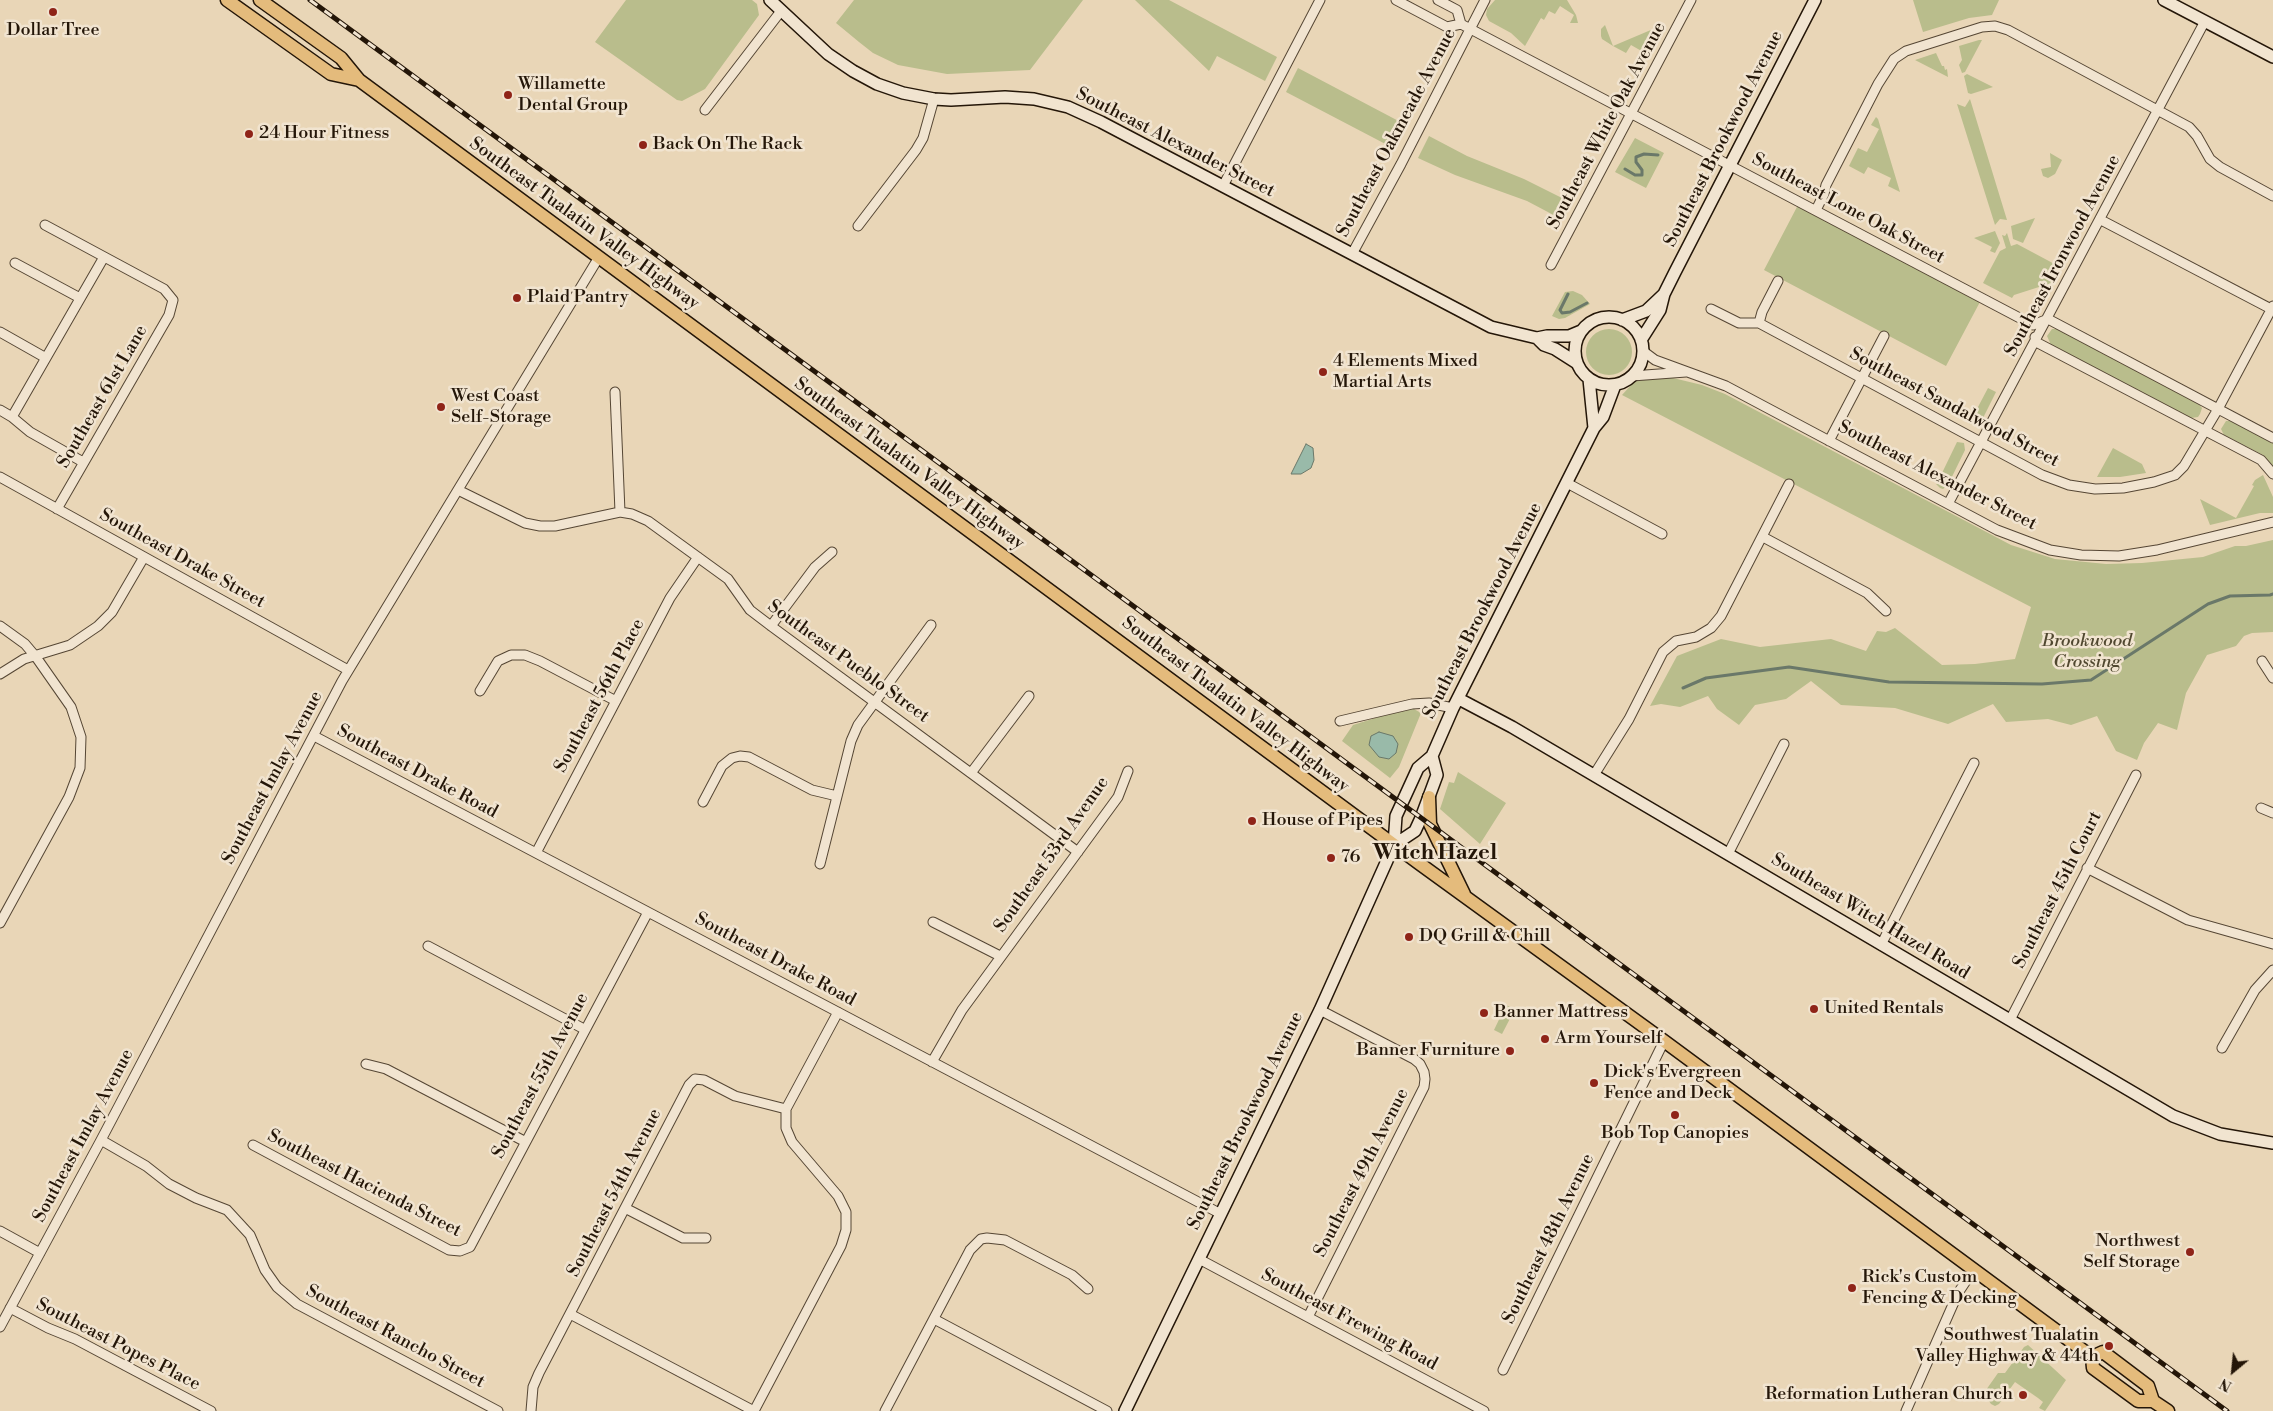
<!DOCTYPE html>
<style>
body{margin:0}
#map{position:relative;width:2273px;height:1411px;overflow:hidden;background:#e9d6b7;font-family:"Libre Bodoni",serif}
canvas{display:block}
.north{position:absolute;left:2208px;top:1346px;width:50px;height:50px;-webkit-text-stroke:4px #f1e4d0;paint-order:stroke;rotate:208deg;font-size:14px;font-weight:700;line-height:20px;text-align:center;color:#241608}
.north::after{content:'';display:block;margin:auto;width:18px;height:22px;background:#241608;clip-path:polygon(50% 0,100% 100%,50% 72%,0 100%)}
</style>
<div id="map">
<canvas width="2273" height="1411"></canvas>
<div class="north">N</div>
</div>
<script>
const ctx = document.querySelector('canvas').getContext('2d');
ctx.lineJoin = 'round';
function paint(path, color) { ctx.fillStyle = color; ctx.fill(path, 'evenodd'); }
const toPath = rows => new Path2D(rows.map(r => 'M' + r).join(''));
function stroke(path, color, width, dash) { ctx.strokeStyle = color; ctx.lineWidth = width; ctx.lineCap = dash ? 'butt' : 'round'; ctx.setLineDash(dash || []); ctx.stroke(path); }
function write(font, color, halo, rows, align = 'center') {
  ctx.font = font + ' "Libre Bodoni",serif'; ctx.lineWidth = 5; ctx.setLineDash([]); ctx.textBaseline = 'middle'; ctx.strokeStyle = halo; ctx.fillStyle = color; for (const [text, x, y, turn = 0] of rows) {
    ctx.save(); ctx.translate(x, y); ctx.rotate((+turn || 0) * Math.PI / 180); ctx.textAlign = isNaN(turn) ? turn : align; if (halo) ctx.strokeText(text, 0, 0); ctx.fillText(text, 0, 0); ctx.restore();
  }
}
paint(toPath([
 [626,0,752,0,757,4,759,15,705,89,682,101,677,100,595,42],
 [854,0,1083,0,1030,70,947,74,898,65,873,53,859,42,836,23],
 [1135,0,1169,0,1277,57,1265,81,1217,56,1209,71],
 [1495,0,1567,0,1576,15,1578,23,1570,23,1574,15,1560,6,1555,14,1549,11,1544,20,1541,18,1525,46,1511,33,1489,21,1486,15,1487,9],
 [1913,0,1999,0,1992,15,1969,18,1923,32],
 [1665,24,1645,63,1641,61,1645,53,1631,45,1626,53,1613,46,1602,39,1601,36,1601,29,1605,25,1613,46],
 [1979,40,1982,40,1965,72,1962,73,1959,65,1962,60,1959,46],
 [1936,53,1942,66,1944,66,1945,70,1947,69,1948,77,1915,60],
 [1298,68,1408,126,1395,149,1286,92],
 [1967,74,1993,87,1971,94,1968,93,1964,76],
 [1970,99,2007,220,2000,219,1995,225,1957,104,1965,107],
 [1876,117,1878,119,1900,192,1888,186,1891,178,1868,167,1864,174,1849,166,1858,148,1867,152,1879,129,1871,125],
 [1429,136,1467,156,1524,179,1572,203,1563,220,1527,201,1455,175,1418,158],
 [1635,138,1664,153,1646,188,1615,172],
 [2050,153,2062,160,2055,174,2048,178,2043,176,2041,169,2051,167],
 [1798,205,1981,300,1946,366,1764,270],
 [2035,218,2023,243,2013,239,2011,226],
 [1995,231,2000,243,1995,253,1990,251,1992,247,1974,238],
 [2007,233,2011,246,2017,244,2062,268,2049,292,2039,287,2014,295,2012,298,1983,283,2000,251,2006,248,2002,235,2005,236],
 [1573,291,1582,295,1590,304,1565,318,1559,319,1552,316,1565,292],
 '1586 352a23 23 0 1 1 46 0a23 23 0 1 1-46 0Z',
 [2052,329,2057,329,2198,403,2202,408,2200,414,2198,417,2191,418,2051,345,2047,336],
 [1669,377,1702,385,1725,394,2011,545,2055,559,2106,564,2142,563,2203,557,2235,546,2246,546,2273,540,2273,632,2252,633,2244,636,2236,646,2207,655,2186,693,2177,730,2158,723,2144,743,2137,760,2116,751,2097,716,2071,725,2048,719,2006,722,1993,704,1948,724,1895,708,1841,705,1811,681,1786,699,1755,705,1739,725,1717,709,1708,696,1680,707,1661,704,1650,706,1677,656,1721,639,1760,647,1831,639,1866,651,1877,631,1886,632,1895,628,1942,665,1975,664,2015,659,2031,607,1622,395,1632,384,1640,379],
 [1988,388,1996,392,1981,422,1978,425,1969,424],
 [2226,421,2232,421,2273,443,2273,466,2263,455,2224,435,2221,429],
 [1957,442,1964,443,1965,450,1948,485,1943,489,1940,488,1936,484,1940,484,1945,475,1942,473],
 [2113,448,2142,464,2146,473,2120,477,2097,477],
 [2263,475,2273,497,2273,513,2260,513,2210,525,2200,499,2236,518,2254,486,2252,485,2255,480],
 [1414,709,1421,713,1399,767,1390,778,1342,741,1353,725,1401,710],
 [1458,772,1506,803,1480,844,1440,809,1449,782,1454,783],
 [1506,1005,1515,1009,1502,1034,1494,1030],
 [2028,1345,2066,1380,2045,1411,2039,1408,2043,1402,2038,1398,2015,1382,1999,1404,1995,1406,1991,1404,1987,1398,1975,1397,1971,1394,1975,1391,1986,1390,1998,1373,2005,1373,2024,1347]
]), '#b9bd8c');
const water = toPath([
 [1306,444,1313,448,1314,460,1311,468,1301,474,1291,474,1306,444],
 [1379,732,1393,736,1398,744,1396,753,1389,759,1379,757,1369,745,1371,736,1379,732]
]);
paint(water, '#99baa9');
stroke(water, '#6a7869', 1);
stroke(toPath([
 [1625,169,1635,175,1642,175,1642,170,1636,162,1636,157,1644,154,1658,155],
 [1568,294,1560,310,1562,313,1570,312,1587,303],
 [1683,688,1706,678,1789,667,1889,682,2042,684,2091,680,2208,604,2230,596,2270,595,2273,594]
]), '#6a7869', 3);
const street = toPath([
 [1396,0,1447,27,1461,24,2033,325,2048,319,2273,438],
 [1438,0,1457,10,1461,24],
 [705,110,781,11],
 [1223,186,1320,0],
 [1816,210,1824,194,1826,185,1878,84,1894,59,1906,51,1982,27,1995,26,2008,30,2189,127,2197,136,2210,159,2220,167,2273,196],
 [2101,220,2273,310],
 [45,225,164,289,173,300,169,315,57,509],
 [858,226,916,150,923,138,934,99],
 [1352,254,1401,164,1485,0],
 [15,263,80,298],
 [1551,265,1691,0],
 [1711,309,1739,323,1759,323,2042,475,2069,485,2095,489,2123,488,2154,482,2175,475,2184,466,2218,409,2273,306],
 [1759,323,1762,312,1778,281],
 [0,332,46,358],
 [2035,337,2036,342,2261,460,2273,474],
 [1643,351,1655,360,1726,386,1997,530,2050,550,2081,555,2119,556,2157,550,2273,522],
 [1632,376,1686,372],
 [615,392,620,512],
 [0,410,12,417,30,432,83,462],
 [12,417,104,257],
 [1829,441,1884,336],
 [0,477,348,670],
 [1567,483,1662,534],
 [458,490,525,523,540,526,555,526,620,512,632,514,648,521,728,579,750,610,771,626,1078,852],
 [1948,504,2205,21],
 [1763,537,1867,593,1886,611],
 [0,626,25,644,36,657,71,707,81,737,80,768,69,797,0,923],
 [771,626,815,567,832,552],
 [2262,661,2273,678],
 [0,674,24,659,70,645,98,626,112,612,144,557],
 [480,691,498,661,511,655,525,655,540,661,616,701],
 [1340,721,1412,704,1429,703,1453,708],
 [314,736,1221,1214],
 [971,773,1029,696],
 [1594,775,1629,719,1663,652,1676,641,1696,637,1711,628,1721,616,1789,484],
 [703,802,722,766,732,758,740,756,749,757,812,790,837,796],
 [2261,808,2273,813],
 [536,853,670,598,698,557],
 [1728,854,1784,744],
 [820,864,851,741,858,725,931,625],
 [2087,868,2188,920,2273,944],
 [933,922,1000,956],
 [1881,945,1974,763],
 [428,946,584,1029],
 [2010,1020,2136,775],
 [2222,1048,2255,990,2273,970],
 [932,1062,962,1010,1118,797,1128,771],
 [366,1064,386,1069,524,1141],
 [101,1140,146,1166,169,1184,196,1198,227,1210,250,1235,265,1270,277,1287,297,1304,498,1411],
 [253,1145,449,1250,460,1251,470,1247,648,912],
 [625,1208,683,1238,706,1238],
 [0,1231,40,1253],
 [1199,1259,1484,1411],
 [10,1308,48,1328,75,1339,211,1411],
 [570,1314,754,1411],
 [1308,1317,1424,1087,1425,1079,1424,1072,1420,1064,1414,1059,1320,1010],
 [934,1319,1107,1411],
 [0,1327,101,1140,342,681,599,257],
 [1503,1370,1664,1041],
 [531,1411,533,1387,539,1373,689,1085,695,1079,704,1080,735,1096,786,1109],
 [754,1411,841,1246,846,1230,846,1212,838,1196,792,1142,786,1128,786,1109,838,1012],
 [885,1411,970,1250,981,1239,987,1238,1005,1240,1072,1275,1088,1289],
 [1906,1411,1958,1293,1974,1269]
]);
const secondary = toPath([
 [770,0,828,54,853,71,877,84,903,93,934,99,951,100,1005,97,1034,99,1068,107,1101,122,1491,327,1537,338,1547,336,1569,336,1581,331],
 [2164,0,2273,57],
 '1575 351a34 34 0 1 1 68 0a34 34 0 1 1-68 0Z',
 [1622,320,1646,311,1664,294],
 [1537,338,1544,345,1555,349,1577,363],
 [1641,340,1660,310,1664,294,1675,272,1815,0],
 [1589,379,1594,428],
 [1459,699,1512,727,2173,1116,2220,1134,2273,1143],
 [1394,845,1415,831,1421,818,1437,775,1432,756],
 [1125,1411,1320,1010,1394,845,1396,816,1418,768,1432,756,1453,708,1594,428,1603,417,1615,385]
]);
const primary = toPath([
 [227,0,331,74,359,80],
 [260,0,341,58,359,80,1420,864,1664,1041,2092,1357,2093,1368,2138,1401,2153,1401,2168,1411],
 [1429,797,1430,824,1464,894],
 [2092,1357,2103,1352,2148,1386,2153,1401]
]);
stroke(street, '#554634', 11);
stroke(secondary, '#241608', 14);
stroke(primary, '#241608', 15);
stroke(street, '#f1e4d0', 9);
stroke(secondary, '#f1e4d0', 11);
stroke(primary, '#e4bb7c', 12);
const rail = toPath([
 [310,0,2227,1411]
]);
stroke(rail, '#241608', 5);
stroke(rail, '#f1e4d0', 3, [9]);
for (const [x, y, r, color] of [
 [53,12,5,"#8f2418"],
 [508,95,5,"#8f2418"],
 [249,134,5,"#8f2418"],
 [643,145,5,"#8f2418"],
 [517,298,5,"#8f2418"],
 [1323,372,5,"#8f2418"],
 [441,407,5,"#8f2418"],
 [1252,821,5,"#8f2418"],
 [1331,858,5,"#8f2418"],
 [1409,937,5,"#8f2418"],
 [1814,1009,5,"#8f2418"],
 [1484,1013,5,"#8f2418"],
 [1545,1039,5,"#8f2418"],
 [1510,1051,5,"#8f2418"],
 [1594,1083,5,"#8f2418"],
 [1675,1115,5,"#8f2418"],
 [2190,1252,5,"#8f2418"],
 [1852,1288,5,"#8f2418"],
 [2109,1346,5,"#8f2418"],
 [2023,1395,5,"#8f2418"]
]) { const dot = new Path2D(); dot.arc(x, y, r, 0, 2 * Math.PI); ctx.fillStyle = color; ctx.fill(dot); stroke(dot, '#f1e4d0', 2); }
write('18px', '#241608', '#f1e4d0', [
 ["Dollar Tree",53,31,"center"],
 ["Willamette",518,85],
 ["Dental Group",518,106],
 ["24 Hour Fitness",259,134],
 ["Back On The Rack",653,145],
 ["Plaid Pantry",527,298],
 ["4 Elements Mixed",1333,362],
 ["Martial Arts",1333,383],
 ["West Coast",451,397],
 ["Self-Storage",451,418],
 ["House of Pipes",1262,821],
 ["76",1341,858],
 ["DQ Grill & Chill",1419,937],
 ["United Rentals",1824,1009],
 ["Banner Mattress",1494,1013],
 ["Arm Yourself",1555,1039],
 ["Banner Furniture",1500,1051,"right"],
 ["Dick's Evergreen",1604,1073],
 ["Fence and Deck",1604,1094],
 ["Bob Top Canopies",1675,1134,"center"],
 ["Northwest",2180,1242,"right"],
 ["Self Storage",2180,1263,"right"],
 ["Rick's Custom",1862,1278],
 ["Fencing & Decking",1862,1299],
 ["Southwest Tualatin",2099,1336,"right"],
 ["Valley Highway & 44th",2099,1357,"right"],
 ["Reformation Lutheran Church",2013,1395,"right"]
], 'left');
write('18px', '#241608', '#f1e4d0', [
 ["Southeast White Oak Avenue",1607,126,-62],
 ["Southeast Oakmeade Avenue",1397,133,-62],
 ["Southeast Brookwood Avenue",1724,139,-63],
 ["Southeast Alexander Street",1175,143,27],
 ["Southeast Lone Oak Street",1848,209,28],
 ["Southeast Tualatin Valley Highway",584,224,36],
 ["Southeast Ironwood Avenue",2063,256,-62],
 ["Southeast 61st Lane",103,397,-60],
 ["Southeast Sandalwood Street",1954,408,28],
 ["Southeast Tualatin Valley Highway",909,464,36],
 ["Southeast Alexander Street",1937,476,27],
 ["Southeast Drake Street",182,559,29],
 ["Southeast Brookwood Avenue",1483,611,-63],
 ["Southeast Pueblo Street",848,662,36],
 ["Southeast 56th Place",600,696,-62],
 ["Southeast Tualatin Valley Highway",1235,705,37],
 ["Southeast Drake Road",417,772,28],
 ["Southeast Imlay Avenue",273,778,-62],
 ["Southeast 53rd Avenue",1052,855,-55],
 ["Southeast 45th Court",2058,890,-63],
 ["Southeast Witch Hazel Road",1870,917,31],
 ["Southeast Drake Road",775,960,28],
 ["Southeast 55th Avenue",541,1076,-62],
 ["Southeast Brookwood Avenue",1246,1121,-64],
 ["Southeast Imlay Avenue",84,1136,-62],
 ["Southeast 49th Avenue",1362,1173,-63],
 ["Southeast Hacienda Street",364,1184,27],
 ["Southeast 54th Avenue",615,1193,-63],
 ["Southeast 48th Avenue",1549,1239,-64],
 ["Southeast Frewing Road",1349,1320,28],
 ["Southeast Rancho Street",395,1337,28],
 ["Southeast Popes Place",118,1345,27]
]);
write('italic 18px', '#514830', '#f1e4d0', [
 ["Brookwood",2087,642],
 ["Crossing",2087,663]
]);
write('bold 22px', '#241608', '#f1e4d0', [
 ["Witch Hazel",1435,854]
]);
</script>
